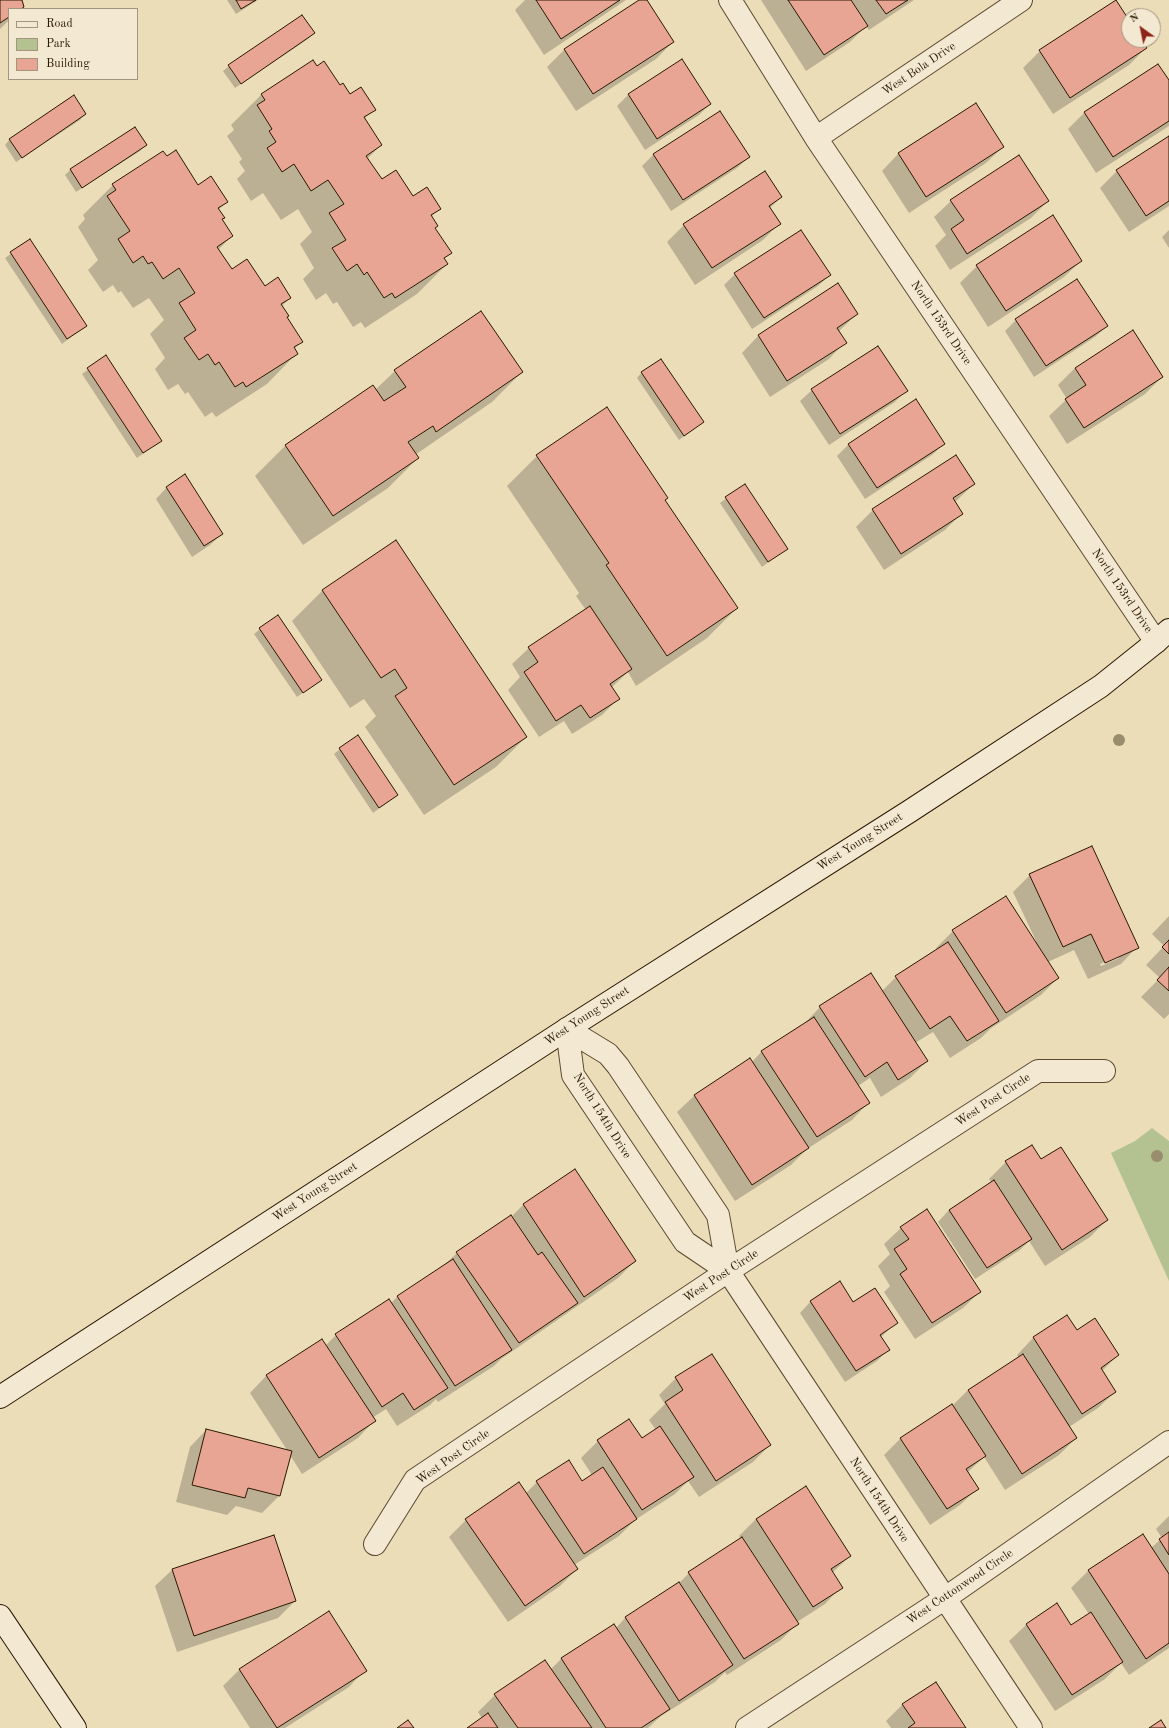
<!DOCTYPE html>
<style>
body{margin:0}
#map{position:relative;width:1169px;height:1728px;overflow:hidden;background:#ecddb9;font-family:"Old Standard TT",serif}
canvas{display:block}
.legend{position:absolute;left:8px;top:8px;width:130px;height:72px;box-sizing:border-box;background:#f3e9d2;border:1px solid #a3957f;margin:0;padding:5px 7px;list-style:none;font-size:12px;color:#2a1802}
.legend li{display:flex;align-items:center;gap:8px;height:20px}
.legend b{width:20px;border:1px solid #a3957f}
.north{position:absolute;left:1121px;top:8px;width:40px;height:40px;box-sizing:border-box;background:#f3e9d2;border:1px solid #a3957f;border-radius:50%;rotate:327deg;font-size:11px;font-weight:700;line-height:16px;text-align:center;color:#2a1802}
.north::after{content:'';display:block;margin:auto;width:14px;height:18px;background:#8f2418;clip-path:polygon(50% 0,100% 100%,50% 72%,0 100%)}
</style>
<div id="map">
<canvas width="1169" height="1728"></canvas>
<ul class="legend">
<li><b style="height:5px;background:#f3e9d2"></b>Road</li>
<li><b style="height:11px;background:#b4c292"></b>Park</li>
<li><b style="height:11px;background:#e8a593"></b>Building</li>
</ul>
<div class="north">N</div>
</div>
<script>
const ctx = document.querySelector('canvas').getContext('2d');
ctx.lineJoin = 'round';
function paint(path, color) { ctx.fillStyle = color; ctx.fill(path, 'evenodd'); }
const toPath = rows => new Path2D(rows.map(r => 'M' + r).join(''));
function stroke(path, color, width, dash) { ctx.strokeStyle = color; ctx.lineWidth = width; ctx.lineCap = dash ? 'butt' : 'round'; ctx.setLineDash(dash || []); ctx.stroke(path); }
function write(font, color, halo, rows, align = 'center') {
  ctx.font = font + ' "Old Standard TT",serif'; ctx.lineWidth = 4; ctx.setLineDash([]); ctx.textBaseline = 'middle'; ctx.strokeStyle = halo; ctx.fillStyle = color; for (const [text, x, y, turn = 0] of rows) {
    ctx.save(); ctx.translate(x, y); ctx.rotate((+turn || 0) * Math.PI / 180); ctx.textAlign = isNaN(turn) ? turn : align; if (halo) ctx.strokeText(text, 0, 0); ctx.fillText(text, 0, 0); ctx.restore();
  }
}
paint(toPath([
 [1152,1128,1169,1141,1169,1281,1111,1153,1135,1141]
]), '#b4c292');
paint(toPath([
 [0,0,21,0,20,9,9,9,9,20,0,29],
 [227,0,258,0,236,14],
 [525,0,626,0,544,55,515,10],
 [641,0,645,0,673,42,656,59,576,111,547,67,564,50],
 [761,0,914,0,869,30,866,26,850,42,806,71],
 [1129,21,1129,40,1141,40,1146,48,1129,65,1053,114,1023,68,1040,51],
 [313,33,308,39,235,88,223,71,229,66],
 [682,60,710,104,699,115,645,150,617,106,628,95],
 [313,61,317,67,350,95,374,109,364,119,381,145,367,159,381,181,413,197,440,208,431,217,434,228,450,253,444,259,447,264,417,294,365,328,361,322,353,327,337,302,333,304,326,293,316,300,303,279,314,268,300,244,312,232,298,209,281,220,263,193,251,201,237,179,245,171,239,162,242,159,227,136,234,130,231,125,261,95],
 [1169,82,1169,126,1096,173,1068,129,1084,113],
 [975,104,1003,147,986,163,909,213,882,171,898,154],
 [720,112,749,157,737,168,671,211,642,166,653,155],
 [85,114,80,120,16,162,5,145,10,139],
 [134,128,146,145,140,151,76,192,65,175,70,170],
 [1169,137,1169,206,1129,232,1100,188,1117,171],
 [765,172,781,197,770,208,780,223,763,240,695,285,667,242,684,225],
 [113,185,198,186,227,202,218,210,221,220,232,236,218,250,232,270,264,287,290,298,281,307,286,317,301,342,294,349,297,353,267,384,216,417,212,412,205,417,188,392,185,394,178,384,168,390,155,369,165,358,150,334,164,320,149,298,133,308,121,291,118,293,113,285,103,292,88,270,98,260,78,227,85,219,83,215],
 [951,201,1048,201,1031,218,950,270,935,246,946,235,934,217],
 [1169,230,1169,248,1162,237],
 [29,241,86,326,62,344,5,258],
 [1081,261,1064,277,988,327,960,283,977,266],
 [735,274,830,275,818,286,752,329,724,285],
 [838,285,857,314,838,332,845,342,829,359,770,397,742,353,758,336],
 [1016,320,1107,326,1095,337,1034,377,1005,331],
 [1132,331,1162,377,1145,394,1067,444,1049,416,1067,399,1058,385,1075,368],
 [105,357,161,441,137,458,82,374],
 [395,371,522,372,492,402,415,455,418,458,388,488,303,545,255,476,285,446,373,386,375,390],
 [642,372,703,422,679,440,637,378],
 [812,390,906,390,895,402,829,445,800,401],
 [849,444,944,444,932,455,865,499,837,456],
 [537,456,664,500,737,608,707,638,636,686,628,672,611,688,618,699,602,715,572,734,564,721,539,737,508,690,520,677,512,664,529,648,586,610,576,596,579,593,507,486],
 [974,484,955,502,962,513,945,530,884,570,856,527,873,510],
 [744,485,786,549,762,567,720,503],
 [167,487,222,534,210,545,192,557,156,499],
 [396,542,526,737,496,767,424,815,365,727,376,716,364,699,350,708,292,621,322,591],
 [260,629,321,680,297,697,254,634],
 [340,749,397,795,373,813,334,754],
 [1030,875,1137,947,1121,964,1088,979,1074,950,1048,962,1058,978,1041,995,990,1029,981,1038,950,1058,933,1032,915,1043,927,1061,910,1078,881,1097,870,1078,858,1086,868,1103,852,1120,807,1149,791,1165,735,1201,677,1112,694,1096,750,1059,752,1062,762,1051,804,1024,820,1007,882,991,896,977,938,950,936,948,953,931,1036,941,1013,892],
 [1119,956,1119,958,1101,966,1100,964],
 [1169,916,1169,1014,1164,1019,1141,997,1160,978,1146,965,1164,946,1152,934],
 [1041,1160,1107,1220,1090,1237,1045,1266,1029,1241,1020,1250,975,1279,938,1222,949,1210,992,1183,989,1179,1006,1162],
 [524,1204,635,1261,618,1278,501,1359,494,1366,438,1402,436,1399,430,1405,397,1426,386,1409,372,1418,374,1421,358,1438,302,1474,290,1455,279,1496,262,1513,236,1506,227,1515,176,1502,190,1447,206,1430,287,1450,250,1393,266,1376,322,1340,325,1346,336,1335,391,1303,397,1297,442,1267,457,1253,511,1217],
 [901,1228,980,1292,963,1308,915,1339,884,1292,890,1286,878,1266,890,1254,884,1244],
 [811,1301,853,1304,896,1323,881,1337,889,1349,877,1361,845,1382,800,1313],
 [1067,1316,1077,1331,1118,1355,1102,1371,1115,1392,1098,1408,1069,1427,1076,1438,1059,1455,1005,1490,984,1457,967,1473,977,1489,960,1505,930,1525,884,1455,901,1438,952,1406,968,1390,1019,1358,1017,1355,1033,1338],
 [676,1378,770,1445,753,1462,699,1497,688,1481,675,1494,635,1520,619,1536,574,1565,577,1569,560,1586,508,1622,449,1537,466,1520,519,1484,525,1494,537,1482,582,1482,592,1475,581,1458,598,1441,629,1421,641,1440,656,1430,649,1420,665,1404,659,1395],
 [806,1487,850,1556,832,1573,841,1587,825,1604,797,1622,797,1624,781,1640,727,1675,725,1672,715,1682,661,1716,648,1728,468,1728,482,1718,478,1712,495,1695,545,1661,550,1670,561,1659,614,1625,616,1628,625,1618,678,1584,689,1573,741,1539,739,1536,756,1519],
 [1169,1516,1169,1648,1129,1675,1121,1663,1105,1679,1055,1711,1009,1641,1026,1625,1057,1605,1071,1626,1089,1614,1071,1588,1088,1571,1142,1535,1151,1548,1162,1538,1156,1529],
 [274,1536,295,1601,278,1618,177,1652,155,1586,172,1570],
 [240,1669,365,1670,349,1687,285,1728,250,1728,223,1686],
 [903,1704,965,1728,891,1728,886,1721]
]), '#0003');
const building = toPath([
 [0,0,22,0,24,7,21,9,9,9,9,17,0,23,0,0],
 [236,0,256,0,241,9,236,0],
 [536,0,620,0,561,39,536,0],
 [639,0,647,0,674,42,593,94,564,49,639,0],
 [788,0,851,0,868,26,824,55,788,0],
 [876,0,908,0,886,14,876,0],
 [1116,0,1129,20,1129,40,1142,40,1147,48,1070,98,1039,50,1116,0],
 [302,15,315,33,241,84,228,65,302,15],
 [682,59,711,104,657,139,628,94,682,59],
 [313,60,317,66,324,61,340,85,343,83,350,94,361,87,376,110,364,117,382,145,366,156,382,179,396,170,413,196,427,187,441,209,431,215,438,226,435,228,452,253,444,258,448,264,395,298,392,293,384,298,367,272,364,275,357,264,347,271,332,248,346,240,329,213,344,204,328,180,311,191,294,164,282,172,267,148,276,142,269,131,272,129,257,105,265,100,261,94,313,60],
 [1158,64,1169,80,1169,121,1113,157,1084,112,1158,64],
 [74,95,86,114,22,158,9,139,74,95],
 [976,103,1004,147,926,197,898,153,976,103],
 [720,111,750,157,683,200,653,154,720,111],
 [135,127,147,145,82,188,70,169,135,127],
 [1169,136,1169,201,1146,216,1116,170,1169,136],
 [176,150,198,185,211,176,228,202,218,208,225,218,222,219,233,236,217,247,232,269,247,259,265,286,278,277,291,298,281,304,289,316,287,317,303,342,294,347,298,354,246,387,243,382,235,387,219,362,215,365,208,354,199,360,184,338,196,330,179,303,195,293,179,268,163,279,152,262,148,264,143,256,133,263,118,239,130,231,107,196,116,190,112,184,163,151,167,156,176,150],
 [1019,155,1049,201,967,254,951,229,964,220,950,200,1019,155],
 [765,171,782,197,769,206,781,224,712,268,683,224,765,171],
 [1053,215,1082,261,1006,311,976,265,1053,215],
 [801,230,831,275,764,318,734,273,801,230],
 [30,239,87,326,67,339,10,252,30,239],
 [1077,279,1108,326,1046,366,1015,319,1077,279],
 [838,283,858,314,837,328,847,343,787,381,758,335,838,283],
 [481,311,523,372,436,432,433,426,408,442,419,458,333,516,285,445,373,385,384,401,406,387,394,370,481,311],
 [1133,330,1163,377,1084,428,1065,399,1086,385,1075,368,1133,330],
 [878,346,908,391,840,434,811,389,878,346],
 [106,355,162,441,143,453,87,368,106,355],
 [661,359,704,422,684,436,641,372,661,359],
 [916,399,945,444,877,488,848,444,916,399],
 [607,407,668,498,665,500,738,608,667,656,606,565,609,563,536,455,607,407],
 [956,455,975,484,953,498,963,514,901,554,872,509,956,455],
 [185,474,223,534,204,546,166,487,185,474],
 [745,484,788,549,768,562,725,497,745,484],
 [396,540,527,737,454,785,395,696,407,688,395,669,381,678,322,590,396,540],
 [590,606,632,669,610,684,620,699,590,718,581,705,556,721,524,672,538,662,528,647,590,606],
 [278,615,322,680,303,693,259,628,278,615],
 [358,735,398,795,379,808,339,748,358,735],
 [1092,846,1139,948,1105,963,1091,934,1063,947,1029,874,1092,846],
 [1006,896,1059,978,1006,1013,952,930,1006,896],
 [1169,940,1169,954,1162,947,1169,940],
 [948,942,999,1021,967,1041,950,1016,930,1029,895,976,948,942],
 [1169,967,1169,991,1157,980,1169,967],
 [871,973,928,1061,898,1080,887,1062,865,1077,819,1006,871,973],
 [814,1017,870,1103,817,1137,761,1051,814,1017],
 [750,1058,809,1148,752,1185,694,1095,750,1058],
 [1032,1145,1041,1159,1061,1147,1108,1220,1062,1250,1005,1161,1032,1145],
 [575,1169,636,1261,584,1297,523,1204,575,1169],
 [994,1180,1032,1239,987,1268,949,1210,994,1180],
 [927,1209,981,1292,932,1323,900,1274,907,1269,894,1249,909,1239,900,1227,927,1209],
 [511,1215,538,1255,542,1252,578,1303,519,1343,456,1252,511,1215],
 [453,1259,512,1350,455,1386,397,1296,453,1259],
 [840,1281,853,1302,875,1288,898,1323,880,1335,890,1350,856,1371,810,1301,840,1281],
 [389,1299,448,1388,414,1410,403,1393,382,1407,335,1334,389,1299],
 [1067,1315,1077,1330,1095,1318,1119,1355,1101,1368,1116,1392,1082,1414,1033,1337,1067,1315],
 [322,1339,376,1421,319,1458,266,1375,322,1339],
 [712,1354,771,1445,716,1481,665,1402,683,1390,675,1377,712,1354],
 [1023,1354,1077,1438,1022,1474,968,1390,1023,1354],
 [952,1404,986,1456,966,1469,979,1489,947,1509,900,1438,952,1404],
 [629,1419,642,1438,660,1426,694,1477,642,1510,597,1440,629,1419],
 [206,1429,292,1451,280,1496,248,1488,245,1498,192,1485,206,1429],
 [569,1460,582,1481,603,1467,637,1519,584,1554,536,1481,569,1460],
 [519,1482,578,1569,525,1606,465,1519,519,1482],
 [806,1486,851,1556,831,1569,843,1588,813,1607,756,1519,806,1486],
 [1169,1532,1169,1555,1159,1539,1169,1532],
 [1143,1534,1169,1574,1169,1643,1146,1659,1088,1570,1143,1534],
 [274,1535,296,1601,194,1636,172,1569,274,1535],
 [742,1537,799,1624,744,1659,688,1572,742,1537],
 [679,1582,733,1665,679,1701,625,1617,679,1582],
 [1057,1603,1071,1625,1091,1612,1123,1662,1072,1695,1026,1624,1057,1603],
 [329,1611,367,1671,277,1728,239,1669,329,1611],
 [614,1624,670,1709,641,1728,606,1728,561,1658,614,1624],
 [545,1660,592,1728,518,1728,494,1694,545,1660],
 [936,1682,966,1728,908,1728,915,1723,902,1704,936,1682],
 [488,1713,498,1728,467,1728,488,1713],
 [408,1720,414,1728,397,1728,408,1720],
 [1161,1720,1166,1728,1149,1728,1161,1720]
]);
paint(building, '#e8a593');
stroke(building, '#2a1802', 1);
const street = toPath([
 [730,0,816,138,1156,642],
 [816,138,1021,0],
 [567,1029,573,1075,685,1242,728,1271,1031,1728],
 [567,1029,608,1054,618,1066,718,1215,728,1271],
 [375,1544,415,1480,728,1271,1038,1071,1104,1071],
 [747,1728,944,1599,1169,1442]
]);
const secondary = toPath([
 [0,1397,567,1029,910,811,1101,686,1156,642,1169,630],
 [0,1616,75,1728]
]);
stroke(street, '#5a4930', 24);
stroke(secondary, '#2a1802', 24);
stroke(street, '#f3e9d2', 22);
stroke(secondary, '#f3e9d2', 22);
ctx.fillStyle = '#988d6c';
for (const [x, y] of [
 [1119,740],
 [1157,1156]
]) { ctx.beginPath(); ctx.arc(x, y, 6, 0, 2 * Math.PI); ctx.fill(); }
write('12px', '#2a1802', '#f3e9d2', [
 ["West Bola Drive",919,69,-34],
 ["North 153rd Drive",941,323,56],
 ["North 153rd Drive",1122,591,56],
 ["West Young Street",860,842,-32],
 ["West Young Street",587,1016,-33],
 ["West Post Circle",993,1100,-33],
 ["North 154th Drive",602,1116,58],
 ["West Young Street",315,1192,-33],
 ["West Post Circle",721,1276,-33],
 ["West Post Circle",453,1457,-35],
 ["North 154th Drive",879,1500,57],
 ["West Cottonwood Circle",960,1587,-34]
]);
</script>
